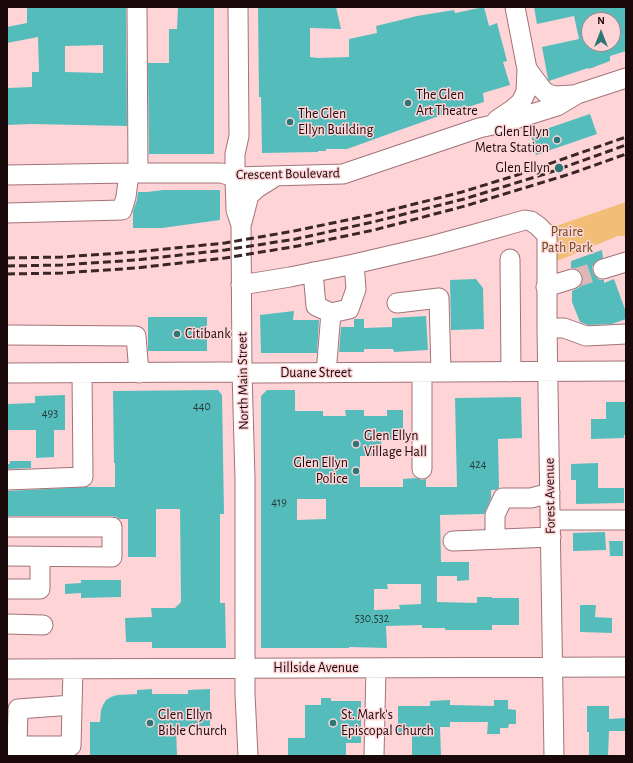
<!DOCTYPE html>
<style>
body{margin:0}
#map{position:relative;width:633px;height:763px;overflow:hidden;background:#ffd4d7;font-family:"Alegreya Sans",sans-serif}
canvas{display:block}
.frame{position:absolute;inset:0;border:8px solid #1a090b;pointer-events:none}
.north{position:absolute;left:581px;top:12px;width:40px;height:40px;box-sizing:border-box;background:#ffd4d7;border:1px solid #a38385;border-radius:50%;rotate:0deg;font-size:11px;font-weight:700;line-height:16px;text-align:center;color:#1a090b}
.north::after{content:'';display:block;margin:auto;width:14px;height:18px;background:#2c7675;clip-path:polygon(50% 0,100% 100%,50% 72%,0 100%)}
</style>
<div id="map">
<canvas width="633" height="763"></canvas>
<div class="frame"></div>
<div class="north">N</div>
</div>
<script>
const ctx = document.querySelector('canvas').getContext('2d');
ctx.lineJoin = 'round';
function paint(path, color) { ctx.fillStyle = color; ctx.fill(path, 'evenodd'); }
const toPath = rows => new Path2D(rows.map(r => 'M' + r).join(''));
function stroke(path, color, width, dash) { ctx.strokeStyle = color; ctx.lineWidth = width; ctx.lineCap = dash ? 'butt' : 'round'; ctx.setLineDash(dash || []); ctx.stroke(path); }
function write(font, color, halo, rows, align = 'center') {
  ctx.font = font + ' "Alegreya Sans",sans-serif'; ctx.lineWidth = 3; ctx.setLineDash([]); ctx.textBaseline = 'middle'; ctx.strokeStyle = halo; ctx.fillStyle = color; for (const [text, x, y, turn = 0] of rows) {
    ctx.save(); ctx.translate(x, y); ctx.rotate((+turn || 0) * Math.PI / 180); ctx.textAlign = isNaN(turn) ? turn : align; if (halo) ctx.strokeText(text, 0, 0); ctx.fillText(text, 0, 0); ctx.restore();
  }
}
paint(toPath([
 [626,202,626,236,618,236,550,264,550,237,553,227]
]), '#f2be77');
paint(toPath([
 [27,7,126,7,127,126,31,124,7,125,7,88,32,87,32,72,39,72,38,37,7,43,7,27,27,23],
 [103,45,103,73,65,72,65,46],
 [178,7,214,7,214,154,149,154,148,63,169,63,169,29,177,29],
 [258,7,336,7,341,29,310,28,310,57,318,58,349,57,349,39,377,33,376,26,417,16,454,10,455,13,484,7,489,26,497,23,507,61,503,62,510,85,483,93,484,102,439,116,347,149,326,149,326,151,318,151,318,152,262,153,261,97,259,97],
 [534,7,626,7,626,51,610,56,610,61,589,69,588,68,549,81,548,79,542,47,579,39,574,16,537,24],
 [589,20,613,20,613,44,589,44],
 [590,114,597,134,536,155,531,134],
 [163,190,220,190,220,220,162,228,133,228,133,211,137,200,138,192,147,192],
 [602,250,603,258,595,262,592,267,593,273,596,277,600,280,604,280,604,283,614,279,626,312,626,319,612,324,588,325,580,322,572,302,572,291,580,287,583,281,583,276,580,271,575,268,571,268,571,261],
 [476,279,483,288,484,329,451,330,450,280],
 [294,311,293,320,319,320,317,353,261,353,260,315],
 [426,316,428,350,394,352,393,349,364,349,364,352,339,352,341,327,354,327,354,319,364,319,364,328,392,327,392,318],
 [148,317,207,317,207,351,148,351],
 [218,390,222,395,224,514,220,514,220,603,225,603,226,648,152,648,152,642,126,642,125,618,152,617,151,608,175,608,181,602,180,509,156,509,156,557,128,557,128,519,119,519,117,517,112,516,7,516,7,491,86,487,115,487,115,463,114,463,113,391],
 [267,390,295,390,295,411,323,411,323,416,346,416,345,410,364,410,364,416,387,416,387,410,403,410,403,439,381,440,382,456,360,456,360,487,403,487,403,479,416,478,422,480,426,479,426,487,457,487,455,398,521,397,522,438,498,439,499,488,496,490,491,490,491,498,484,514,440,515,441,561,441,562,469,562,469,580,457,581,457,576,437,576,437,602,477,603,477,597,492,597,492,598,519,598,519,625,492,625,492,630,445,630,445,628,422,628,422,625,386,626,387,648,349,647,349,648,261,648,261,396],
 [297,499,326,499,326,519,297,520],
 [387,584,421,584,421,604,399,605,400,609,374,610,374,589,388,589],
 [65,395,65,430,54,430,54,457,36,458,36,430,7,430,7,404,35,403,35,396],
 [606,402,626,402,626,435,624,435,624,438,591,439,591,419,606,419],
 [10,461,31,461,31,468,7,469,7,464,10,464],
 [598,463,598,488,624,488,624,503,576,504,576,480,571,480,571,464],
 [605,532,606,550,573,551,573,533],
 [609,541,623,541,623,556,610,556],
 [81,580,121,580,121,597,81,598,81,593,65,594,65,584,81,583],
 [580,605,596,605,595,617,612,618,612,633,580,632],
 [152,689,152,694,188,694,188,690,210,689,210,726,176,727,177,756,90,756,90,722,100,722,101,710,103,705,106,700,111,697,117,695,137,694,137,690],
 [321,698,331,698,331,701,361,701,361,743,346,743,346,756,288,756,288,738,305,738,305,705,321,705],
 [450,700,450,705,494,706,494,700,508,700,508,709,516,710,516,724,509,724,508,728,500,728,500,734,487,734,488,722,450,722,450,727,440,727,441,756,412,756,412,734,398,734,398,706,430,706,430,701],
 [587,706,609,706,609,719,626,718,626,731,609,731,608,756,589,756,589,732,587,732]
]), '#54bdbc');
stroke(toPath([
 [572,279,603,269]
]), '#ddb6b8', 19, [19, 10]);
const minor = toPath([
 [137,7,138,173],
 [238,7,239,136,235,154,235,177,236,210,241,225,242,372,245,479,245,694,248,756],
 [515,7,527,69,541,88,546,93,554,96,573,95],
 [497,120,512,110,521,102,526,92,527,69],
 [7,175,129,173,221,173,235,177,343,174,479,128,506,122,557,106,577,94,626,78],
 [7,213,122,210,126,197,129,173],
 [242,222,249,195,257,188,276,176],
 [510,259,511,372],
 [603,269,626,262],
 [313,272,316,306,331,313,349,309,356,289,354,264],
 [241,285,290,277,354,264,431,246,472,235,525,220,531,221,538,226,547,235,547,328,554,756],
 [546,287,572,279],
 [397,303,439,298,441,372],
 [547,328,564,328,586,336,626,334],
 [7,335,136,336,139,373],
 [422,372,422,469],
 [7,373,225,372,258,373,626,371],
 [326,373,331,313],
 [7,480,83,477,82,373],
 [550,520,626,520],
 [7,527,112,527,112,557,7,556],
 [495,539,495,515,503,498,531,498,550,493],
 [453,541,551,537],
 [7,589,40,589,40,557],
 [7,624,43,625],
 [7,669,626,667],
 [17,746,71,746,73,669],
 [12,756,17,746,18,709,72,705],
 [374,756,376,668]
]);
stroke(minor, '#a27377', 21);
stroke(minor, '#fff', 19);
stroke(toPath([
 [7,258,62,257,135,252,225,243,294,231,371,215,462,192,517,175,626,137],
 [7,266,62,265,136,260,225,250,296,239,373,222,464,199,548,173,626,145],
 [7,274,62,273,136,268,225,258,298,246,374,230,465,206,570,174,626,154]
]), '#3a2527', 3, [8, 4]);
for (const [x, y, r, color] of [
 [408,103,4,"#2c7675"],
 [290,122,4,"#2c7675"],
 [557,140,4,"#2c7675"],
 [559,168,5,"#2c7675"],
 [177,334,4,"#2c7675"],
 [356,444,4,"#2c7675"],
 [356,471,4,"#2c7675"],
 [150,723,4,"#2c7675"],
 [333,723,4,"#2c7675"]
]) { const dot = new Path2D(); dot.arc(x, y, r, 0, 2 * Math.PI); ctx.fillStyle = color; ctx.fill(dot); stroke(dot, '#ffd4d7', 1.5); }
write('12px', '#283637', null, [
 ["440",202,406],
 ["493",50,413],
 ["424",478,464],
 ["419",279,502],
 ["530,532",372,618]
]);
write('14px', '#1a090b', '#ffd4d7', [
 ["The Glen",416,95],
 ["Art Theatre",416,111],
 ["The Glen",298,114],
 ["Ellyn Building",298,130],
 ["Glen Ellyn",549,132,"right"],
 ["Metra Station",549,148,"right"],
 ["Glen Ellyn",550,168,"right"],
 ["Citibank",185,334],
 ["Glen Ellyn",364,436],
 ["Village Hall",364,452],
 ["Glen Ellyn",348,463,"right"],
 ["Police",348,479,"right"],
 ["Glen Ellyn",158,715],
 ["Bible Church",158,731],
 ["St. Mark's",341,715],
 ["Episcopal Church",341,731]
], 'left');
write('14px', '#1a090b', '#ffd4d7', [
 ["Crescent Boulevard",288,174,-1],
 ["Duane Street",316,373],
 ["North Main Street",243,381,-91],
 ["Forest Avenue",550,496,-91],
 ["Hillside Avenue",316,668]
]);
write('14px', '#694919', '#ffd4d7', [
 ["Praire",567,232],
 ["Path Park",567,248]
]);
</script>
